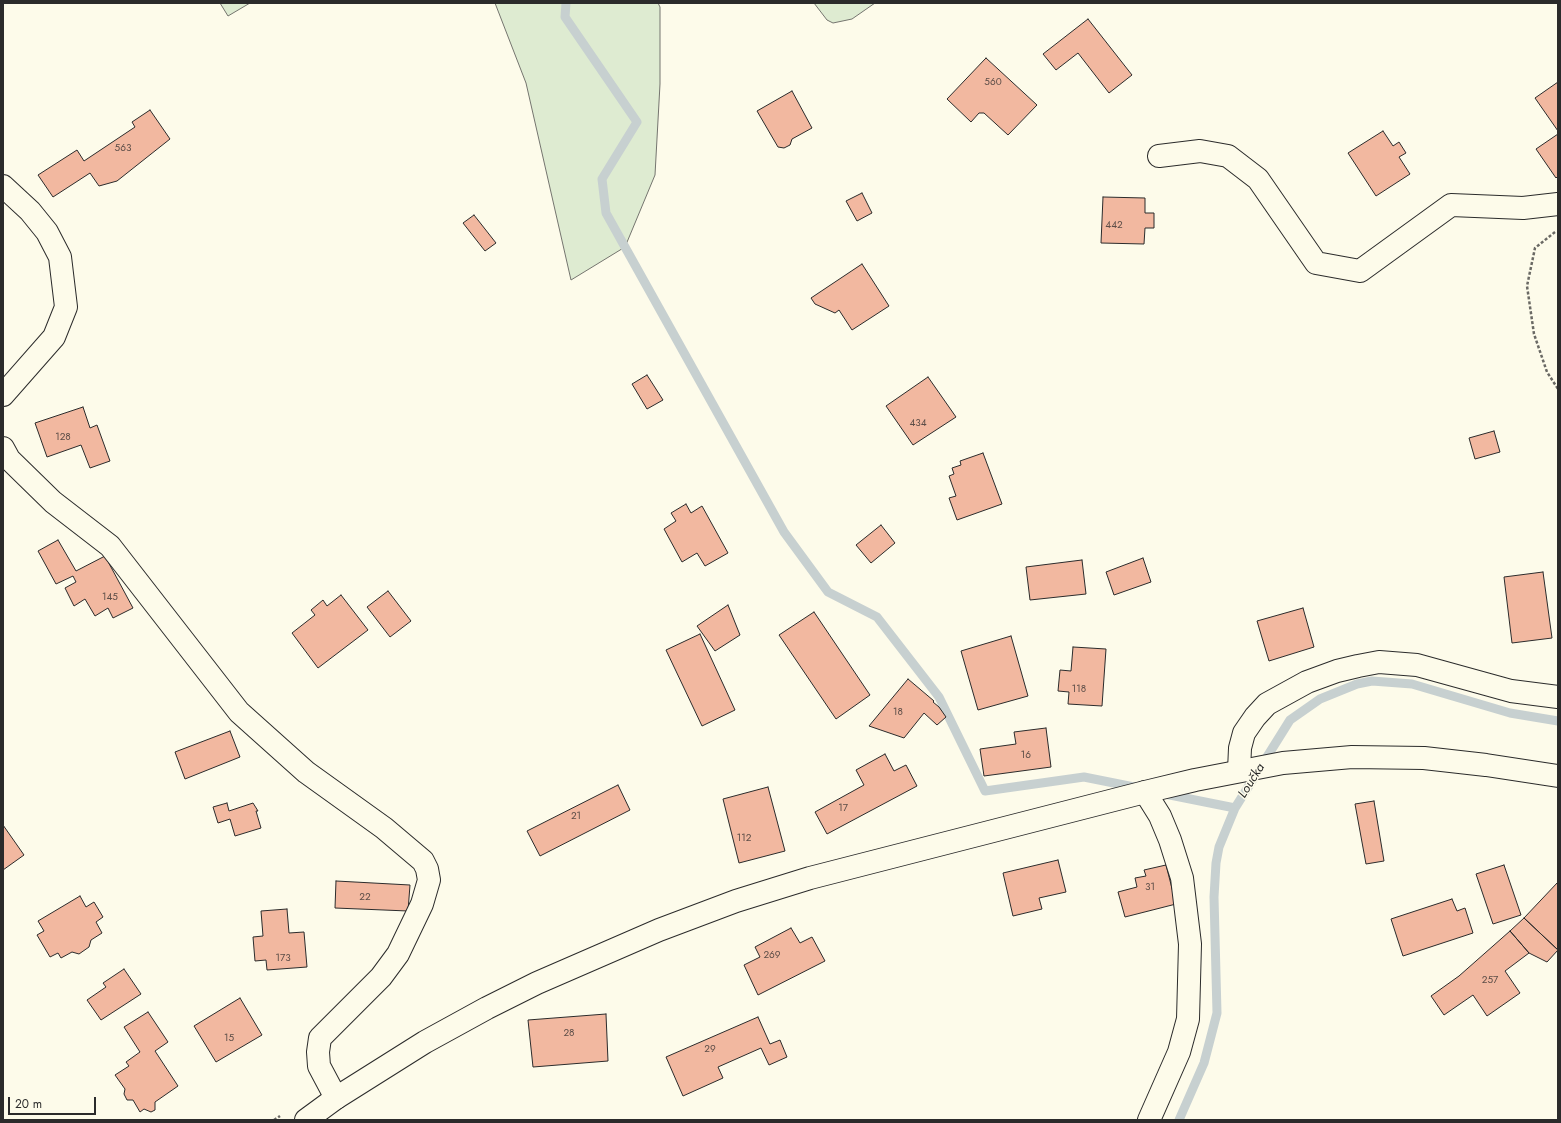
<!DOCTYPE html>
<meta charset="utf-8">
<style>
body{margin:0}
#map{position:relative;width:1561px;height:1123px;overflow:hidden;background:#fdfbea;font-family:Jost,sans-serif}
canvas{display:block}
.frame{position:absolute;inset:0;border:4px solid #2b2b2b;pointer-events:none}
.scale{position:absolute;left:8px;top:1097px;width:88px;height:18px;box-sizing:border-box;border:2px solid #2b2b2b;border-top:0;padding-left:5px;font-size:12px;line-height:14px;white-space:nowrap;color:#2b2b2b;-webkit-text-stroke:3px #fdfbea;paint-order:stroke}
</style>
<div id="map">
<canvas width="1561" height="1123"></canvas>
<div class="frame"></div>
<div class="scale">20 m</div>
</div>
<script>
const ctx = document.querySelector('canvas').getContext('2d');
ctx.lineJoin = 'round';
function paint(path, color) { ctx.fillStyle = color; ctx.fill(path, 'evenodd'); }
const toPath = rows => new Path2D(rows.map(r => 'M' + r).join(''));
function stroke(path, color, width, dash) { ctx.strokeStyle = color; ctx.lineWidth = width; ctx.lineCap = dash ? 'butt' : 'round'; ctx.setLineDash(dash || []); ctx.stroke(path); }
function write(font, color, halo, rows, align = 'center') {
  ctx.font = font + ' Jost,sans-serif'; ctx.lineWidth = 3; ctx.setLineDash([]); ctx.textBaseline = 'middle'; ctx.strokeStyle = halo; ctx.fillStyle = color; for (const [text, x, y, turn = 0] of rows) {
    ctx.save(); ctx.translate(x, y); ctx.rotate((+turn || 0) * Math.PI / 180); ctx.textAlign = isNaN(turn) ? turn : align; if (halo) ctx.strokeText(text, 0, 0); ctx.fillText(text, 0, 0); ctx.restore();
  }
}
const green = toPath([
 [220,3,250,3,228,16,220,3],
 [495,3,658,3,660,7,660,84,655,175,625,247,571,280,526,83,495,3],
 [814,3,875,3,852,19,833,23,827,20,814,3]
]);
paint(green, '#deebd1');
stroke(green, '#74746e', 1);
stroke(toPath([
 [566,3,565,17,637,122,602,179,606,213,784,532,828,592,877,617,939,697,985,791,1084,777,1139,788],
 [1165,794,1235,808],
 [1179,1120,1204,1063,1217,1013,1214,897,1216,863,1219,847,1235,808,1290,720,1320,699,1357,684,1372,681,1412,684,1510,713,1558,721]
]), '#c7d0d0', 9);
const building = toPath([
 [1088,19,1132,75,1109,93,1078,53,1056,70,1043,54,1088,19],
 [986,58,1037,105,1008,135,984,113,979,113,971,122,947,99,986,58],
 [1558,82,1558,131,1535,98,1558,82],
 [792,91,812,128,792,139,790,145,784,148,778,147,757,111,792,91],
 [150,110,170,139,117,181,99,186,90,173,53,197,38,175,77,150,84,161,135,127,132,122,150,110],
 [1383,131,1393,146,1399,142,1406,153,1399,157,1410,174,1376,196,1348,153,1383,131],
 [1558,134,1558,176,1556,178,1536,149,1558,134],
 [862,193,872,213,857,221,846,201,862,193],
 [1103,197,1145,198,1145,213,1154,213,1154,228,1145,228,1144,244,1101,243,1103,197],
 [474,215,496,243,485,251,463,223,474,215],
 [862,264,889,306,852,330,839,310,835,313,815,304,811,298,862,264],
 [647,375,663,400,647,409,632,384,647,375],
 [928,377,956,417,913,445,886,406,928,377],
 [83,407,90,428,97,425,110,461,90,468,81,445,47,457,35,423,83,407],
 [1494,431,1500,452,1475,459,1469,438,1494,431],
 [983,453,1002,504,957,520,949,498,956,496,949,476,954,474,952,468,961,465,960,461,983,453],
 [686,504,691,513,702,506,728,553,705,566,697,553,682,562,664,529,676,521,671,513,686,504],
 [881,525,895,543,871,563,856,545,881,525],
 [58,540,76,571,105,556,133,608,113,618,108,608,95,616,85,599,74,606,65,588,76,582,73,576,56,584,38,551,58,540],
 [1143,558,1151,582,1114,595,1106,572,1143,558],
 [1082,560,1086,594,1030,600,1026,567,1082,560],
 [1543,572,1552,638,1512,643,1504,577,1543,572],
 [388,591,411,621,390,637,367,607,388,591],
 [341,595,368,630,318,668,292,633,315,615,311,610,323,600,327,606,341,595],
 [728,605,740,635,715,651,697,626,728,605],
 [1303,608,1314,647,1269,661,1257,621,1303,608],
 [814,612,870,695,836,719,779,635,814,612],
 [700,634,735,710,702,726,666,650,700,634],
 [1011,636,1028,696,978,710,961,651,1011,636],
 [1073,647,1106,649,1102,706,1068,704,1069,692,1058,691,1060,670,1071,671,1073,647],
 [908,679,934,701,933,702,939,707,946,717,937,725,924,713,904,738,869,726,908,679],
 [1046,728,1051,767,984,776,980,749,1016,744,1014,732,1046,728],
 [230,731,240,757,185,779,175,752,230,731],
 [885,754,894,771,906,765,917,786,827,834,815,812,864,785,856,770,885,754],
 [618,785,630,810,540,856,527,831,618,785],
 [768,787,785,851,739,863,723,799,768,787],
 [1374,801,1384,861,1366,864,1355,804,1374,801],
 [227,803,229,811,253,803,258,811,256,811,261,828,235,836,230,819,218,823,213,807,227,803],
 [3,825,24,855,3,870,3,825],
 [1058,860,1066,892,1039,898,1042,909,1013,916,1003,873,1058,860],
 [1166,865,1176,904,1125,917,1118,892,1137,887,1135,878,1146,876,1144,870,1166,865],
 [1504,865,1521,915,1493,924,1476,874,1504,865],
 [336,881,410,885,408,911,335,908,336,881],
 [1558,882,1558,950,1524,918,1558,882],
 [80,896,86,907,94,902,103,917,96,922,102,933,91,940,89,947,79,954,72,952,61,958,58,953,50,957,37,935,44,931,38,921,80,896],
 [1452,899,1457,911,1465,908,1473,933,1403,956,1391,919,1452,899],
 [287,909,289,933,304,932,307,967,267,970,266,960,255,961,253,937,263,936,261,911,287,909],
 [1524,918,1558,950,1547,962,1529,953,1510,931,1524,918],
 [791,928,800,943,812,937,825,961,758,995,744,965,760,957,755,947,791,928],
 [1510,931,1529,953,1505,971,1520,993,1487,1016,1473,995,1444,1015,1431,996,1459,976,1510,931],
 [124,969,141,994,101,1020,87,1000,106,987,103,983,124,969],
 [240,998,262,1035,216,1062,194,1026,240,998],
 [148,1012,168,1042,155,1051,178,1086,155,1102,155,1110,151,1112,144,1109,140,1112,133,1100,127,1100,124,1094,125,1089,115,1075,129,1066,126,1062,140,1052,124,1027,148,1012],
 [606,1014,608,1061,533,1067,528,1020,606,1014],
 [758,1017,770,1044,780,1040,787,1057,769,1065,761,1048,718,1067,723,1078,683,1096,666,1057,758,1017]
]);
paint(building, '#f2b8a0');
stroke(building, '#2b2b2b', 1);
const minor = toPath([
 [1159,156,1200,151,1228,156,1258,179,1316,263,1360,271,1451,205,1523,208,1558,204],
 [3,186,30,211,47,232,60,257,66,307,54,337,3,395],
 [3,448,9,459,53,502,110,546,239,712,306,772,384,828,423,861,427,869,429,880,422,904,398,954,381,977,320,1038,318,1052,319,1066,336,1098],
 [1239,771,1240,748,1244,733,1255,717,1267,704,1307,682,1337,671,1358,666,1379,662,1417,665,1511,691,1558,697],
 [1145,792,1160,816,1170,840,1182,878,1190,944,1188,1019,1179,1052,1149,1120]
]);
const major = toPath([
 [306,1120,336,1098,425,1042,487,1008,537,983,659,930,736,901,810,878,1145,792,1195,780,1283,763,1352,757,1424,758,1486,765,1558,776]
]);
stroke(minor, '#2b2b2b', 24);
stroke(major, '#2b2b2b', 24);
stroke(toPath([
 [1555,232,1535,248,1527,286,1534,334,1547,372,1558,389],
 [274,1120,280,1116]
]), '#6a6964', 2.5, [3, 2]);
stroke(minor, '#fdfbea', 22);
stroke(major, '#fdfbea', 22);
write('10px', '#5d4e48', null, [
 ["560",993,83],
 ["563",123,149],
 ["442",1114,226],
 ["434",918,424],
 ["128",63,438],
 ["145",110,598],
 ["118",1079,690],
 ["18",898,713],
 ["16",1026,756],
 ["17",843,809],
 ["21",576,817],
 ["112",744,839],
 ["31",1150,888],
 ["22",365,898],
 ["269",772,956],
 ["173",283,959],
 ["257",1490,981],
 ["28",569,1034],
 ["15",229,1039],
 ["29",710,1050]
]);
write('italic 13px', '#2b2b2b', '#fdfbea', [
 ["Loučka",1252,781,-58]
]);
</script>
